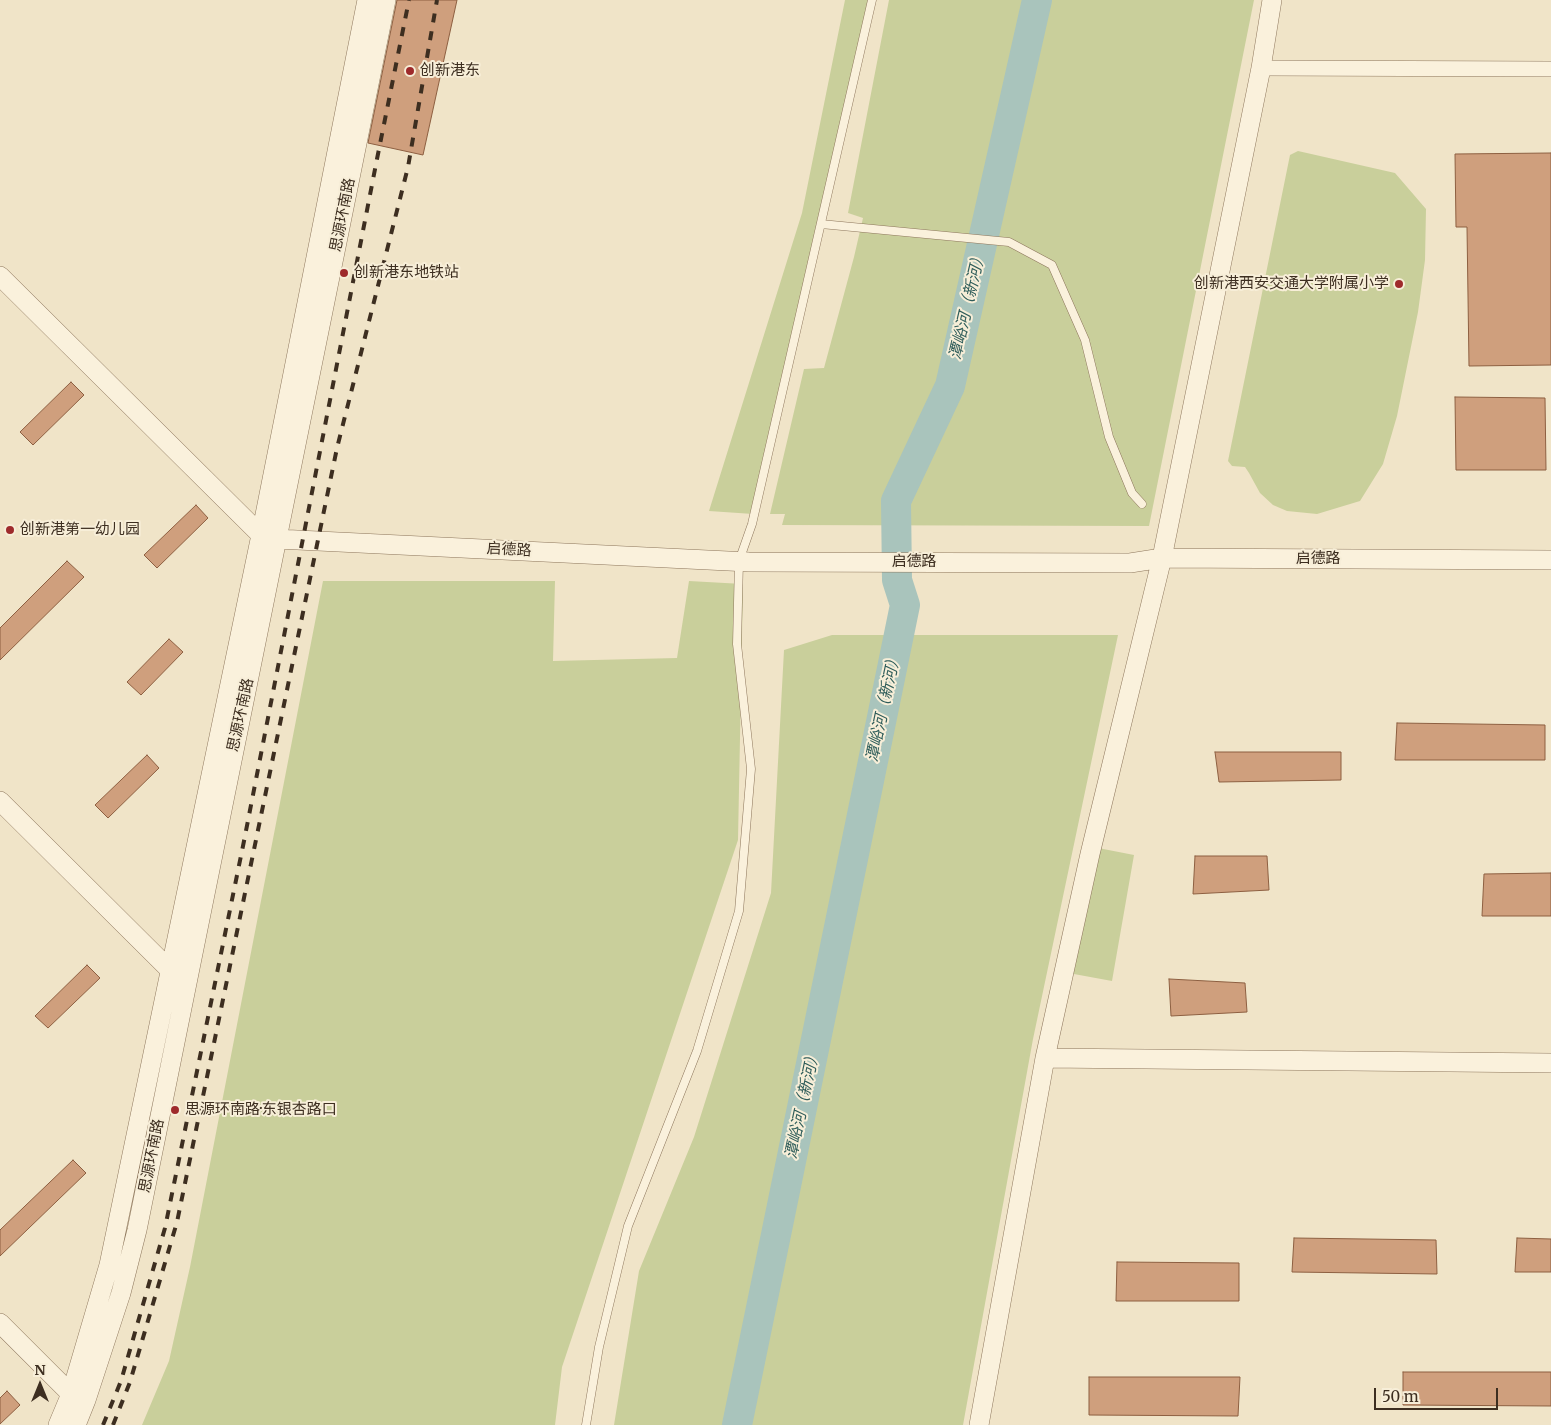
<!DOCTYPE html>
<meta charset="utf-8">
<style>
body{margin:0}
#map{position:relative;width:1551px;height:1425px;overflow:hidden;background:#f0e4c8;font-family:Merriweather,serif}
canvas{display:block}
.north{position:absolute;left:15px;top:1360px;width:50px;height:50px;-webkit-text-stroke:4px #f7eed8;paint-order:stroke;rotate:0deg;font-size:14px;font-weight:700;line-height:20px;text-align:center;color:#3d2e20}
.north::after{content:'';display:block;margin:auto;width:18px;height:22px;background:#3d2e20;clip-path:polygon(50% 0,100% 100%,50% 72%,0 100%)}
.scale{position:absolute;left:1374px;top:1388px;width:124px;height:22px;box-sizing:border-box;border:2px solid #3d2e20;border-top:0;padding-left:6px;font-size:15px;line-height:18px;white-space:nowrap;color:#3d2e20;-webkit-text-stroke:4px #f7eed8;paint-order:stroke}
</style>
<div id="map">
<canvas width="1551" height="1425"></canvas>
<div class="north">N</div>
<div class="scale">50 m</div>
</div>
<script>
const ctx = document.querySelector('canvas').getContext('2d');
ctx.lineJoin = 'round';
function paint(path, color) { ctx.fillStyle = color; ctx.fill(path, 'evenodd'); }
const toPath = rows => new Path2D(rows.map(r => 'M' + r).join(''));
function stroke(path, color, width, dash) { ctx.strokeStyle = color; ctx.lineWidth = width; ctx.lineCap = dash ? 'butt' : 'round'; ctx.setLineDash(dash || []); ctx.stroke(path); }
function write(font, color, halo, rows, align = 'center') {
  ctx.font = font + ' Merriweather,"Noto Sans SC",serif'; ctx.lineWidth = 4; ctx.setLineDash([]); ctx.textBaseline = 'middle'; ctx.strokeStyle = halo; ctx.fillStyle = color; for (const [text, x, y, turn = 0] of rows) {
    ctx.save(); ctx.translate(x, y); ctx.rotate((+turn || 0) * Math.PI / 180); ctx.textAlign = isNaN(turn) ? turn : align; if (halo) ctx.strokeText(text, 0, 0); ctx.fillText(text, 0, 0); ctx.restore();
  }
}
paint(toPath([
 [845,0,870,0,753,514,709,511,802,213],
 [889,0,1254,0,1149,526,782,525,785,514,770,514,804,369,824,368,854,257,863,218,848,213],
 [1298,151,1395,173,1426,209,1425,260,1418,312,1397,416,1383,464,1360,501,1317,514,1287,511,1273,505,1260,493,1249,473,1245,467,1232,466,1228,461,1290,155],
 [323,581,555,581,553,661,677,658,689,581,743,584,738,840,562,1367,555,1425,142,1425,169,1361,190,1267],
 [832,635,1118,635,1033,1039,963,1425,614,1425,639,1271,694,1137,771,893,784,650],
 [1088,846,1134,855,1112,981,1063,972]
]), '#c9cf9b');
stroke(toPath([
 [737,1425,905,605,897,580,896,501,950,386,1037,0]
]), '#a9c4bc', 30);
const building = toPath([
 [397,0,457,0,423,155,368,143,397,0],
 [1551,153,1551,365,1469,366,1467,227,1456,227,1455,154,1551,153],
 [71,382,84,395,33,445,20,432,71,382],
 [1455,397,1545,398,1546,470,1456,470,1455,397],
 [196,505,208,518,157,568,144,555,196,505],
 [67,561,84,577,0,660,0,628,67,561],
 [169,639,183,652,141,695,127,682,169,639],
 [1397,723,1545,725,1545,760,1395,760,1397,723],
 [1215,752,1341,752,1341,780,1219,782,1215,752],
 [147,755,159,768,108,818,95,805,147,755],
 [1195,856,1267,856,1269,890,1193,894,1195,856],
 [1551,873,1551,916,1482,916,1484,874,1551,873],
 [87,965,100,978,48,1028,35,1016,87,965],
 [1169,979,1245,983,1247,1012,1171,1016,1169,979],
 [73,1160,86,1173,0,1256,0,1230,73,1160],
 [1294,1238,1436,1240,1437,1274,1292,1272,1294,1238],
 [1517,1238,1551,1239,1551,1272,1515,1272,1517,1238],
 [1117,1262,1239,1263,1239,1301,1116,1301,1117,1262],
 [1403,1372,1551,1372,1551,1406,1403,1405,1403,1372],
 [1089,1377,1240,1377,1238,1416,1089,1415,1089,1377],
 [7,1391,20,1405,0,1424,0,1398,7,1391]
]);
paint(building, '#cf9f7d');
stroke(building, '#8d5f41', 1);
const service = toPath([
 [821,224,1009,242,1052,265,1085,340,1109,437,1132,493,1142,504],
 [586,1425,599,1347,628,1226,697,1051,739,911,751,769,737,644,739,561,752,524,872,0]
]);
const minor = toPath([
 [1261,68,1551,69]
]);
const tertiary = toPath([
 [0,276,261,535,277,539,749,562,1130,563,1162,558,1551,560],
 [0,801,170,970,179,972],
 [1045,1058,1551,1063],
 [0,1323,71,1394,80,1398],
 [58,1425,71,1394,109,1265,261,535,367,0],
 [76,1425,86,1400,121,1293,137,1230,386,0],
 [979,1425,1045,1058,1090,854,1162,558,1261,68,1272,0]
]);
stroke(service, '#8d765c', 9);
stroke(minor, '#8d765c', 16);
stroke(tertiary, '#8d765c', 20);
stroke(service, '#faf1dc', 8);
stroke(minor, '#faf1dc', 15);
stroke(tertiary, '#faf1dc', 19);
stroke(toPath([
 [103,1425,121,1381,165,1228,244,841,377,159,409,0],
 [113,1425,130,1382,177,1222,337,448,408,167,437,0]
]), '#3d2e20', 4, [9, 9]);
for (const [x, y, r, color] of [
 [410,71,5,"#9e2a2b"],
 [344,273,5,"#9e2a2b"],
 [1399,284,5,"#9e2a2b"],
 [10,530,5,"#9e2a2b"],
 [175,1110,5,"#9e2a2b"]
]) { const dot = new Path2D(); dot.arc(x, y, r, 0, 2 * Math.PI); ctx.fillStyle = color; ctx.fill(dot); stroke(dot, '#f7eed8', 2); }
write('15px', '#3d2e20', '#f7eed8', [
 ["创新港东",420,71],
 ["创新港东地铁站",354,273],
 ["创新港西安交通大学附属小学",1389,284,"right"],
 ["创新港第一幼儿园",20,530],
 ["思源环南路·东银杏路口",185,1110]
], 'left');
write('15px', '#3d2e20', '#f7eed8', [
 ["思源环南路",343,215,-79],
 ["启德路",509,550,3],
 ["启德路",1318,559],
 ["启德路",914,562],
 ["思源环南路",241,715,-78],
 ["思源环南路",152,1156,-79]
]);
write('italic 16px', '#2f5d5a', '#f7eed8', [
 ["潭峪河（新河）",968,305,-77],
 ["潭峪河（新河）",884,707,-78],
 ["潭峪河（新河）",803,1104,-78]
]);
</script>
